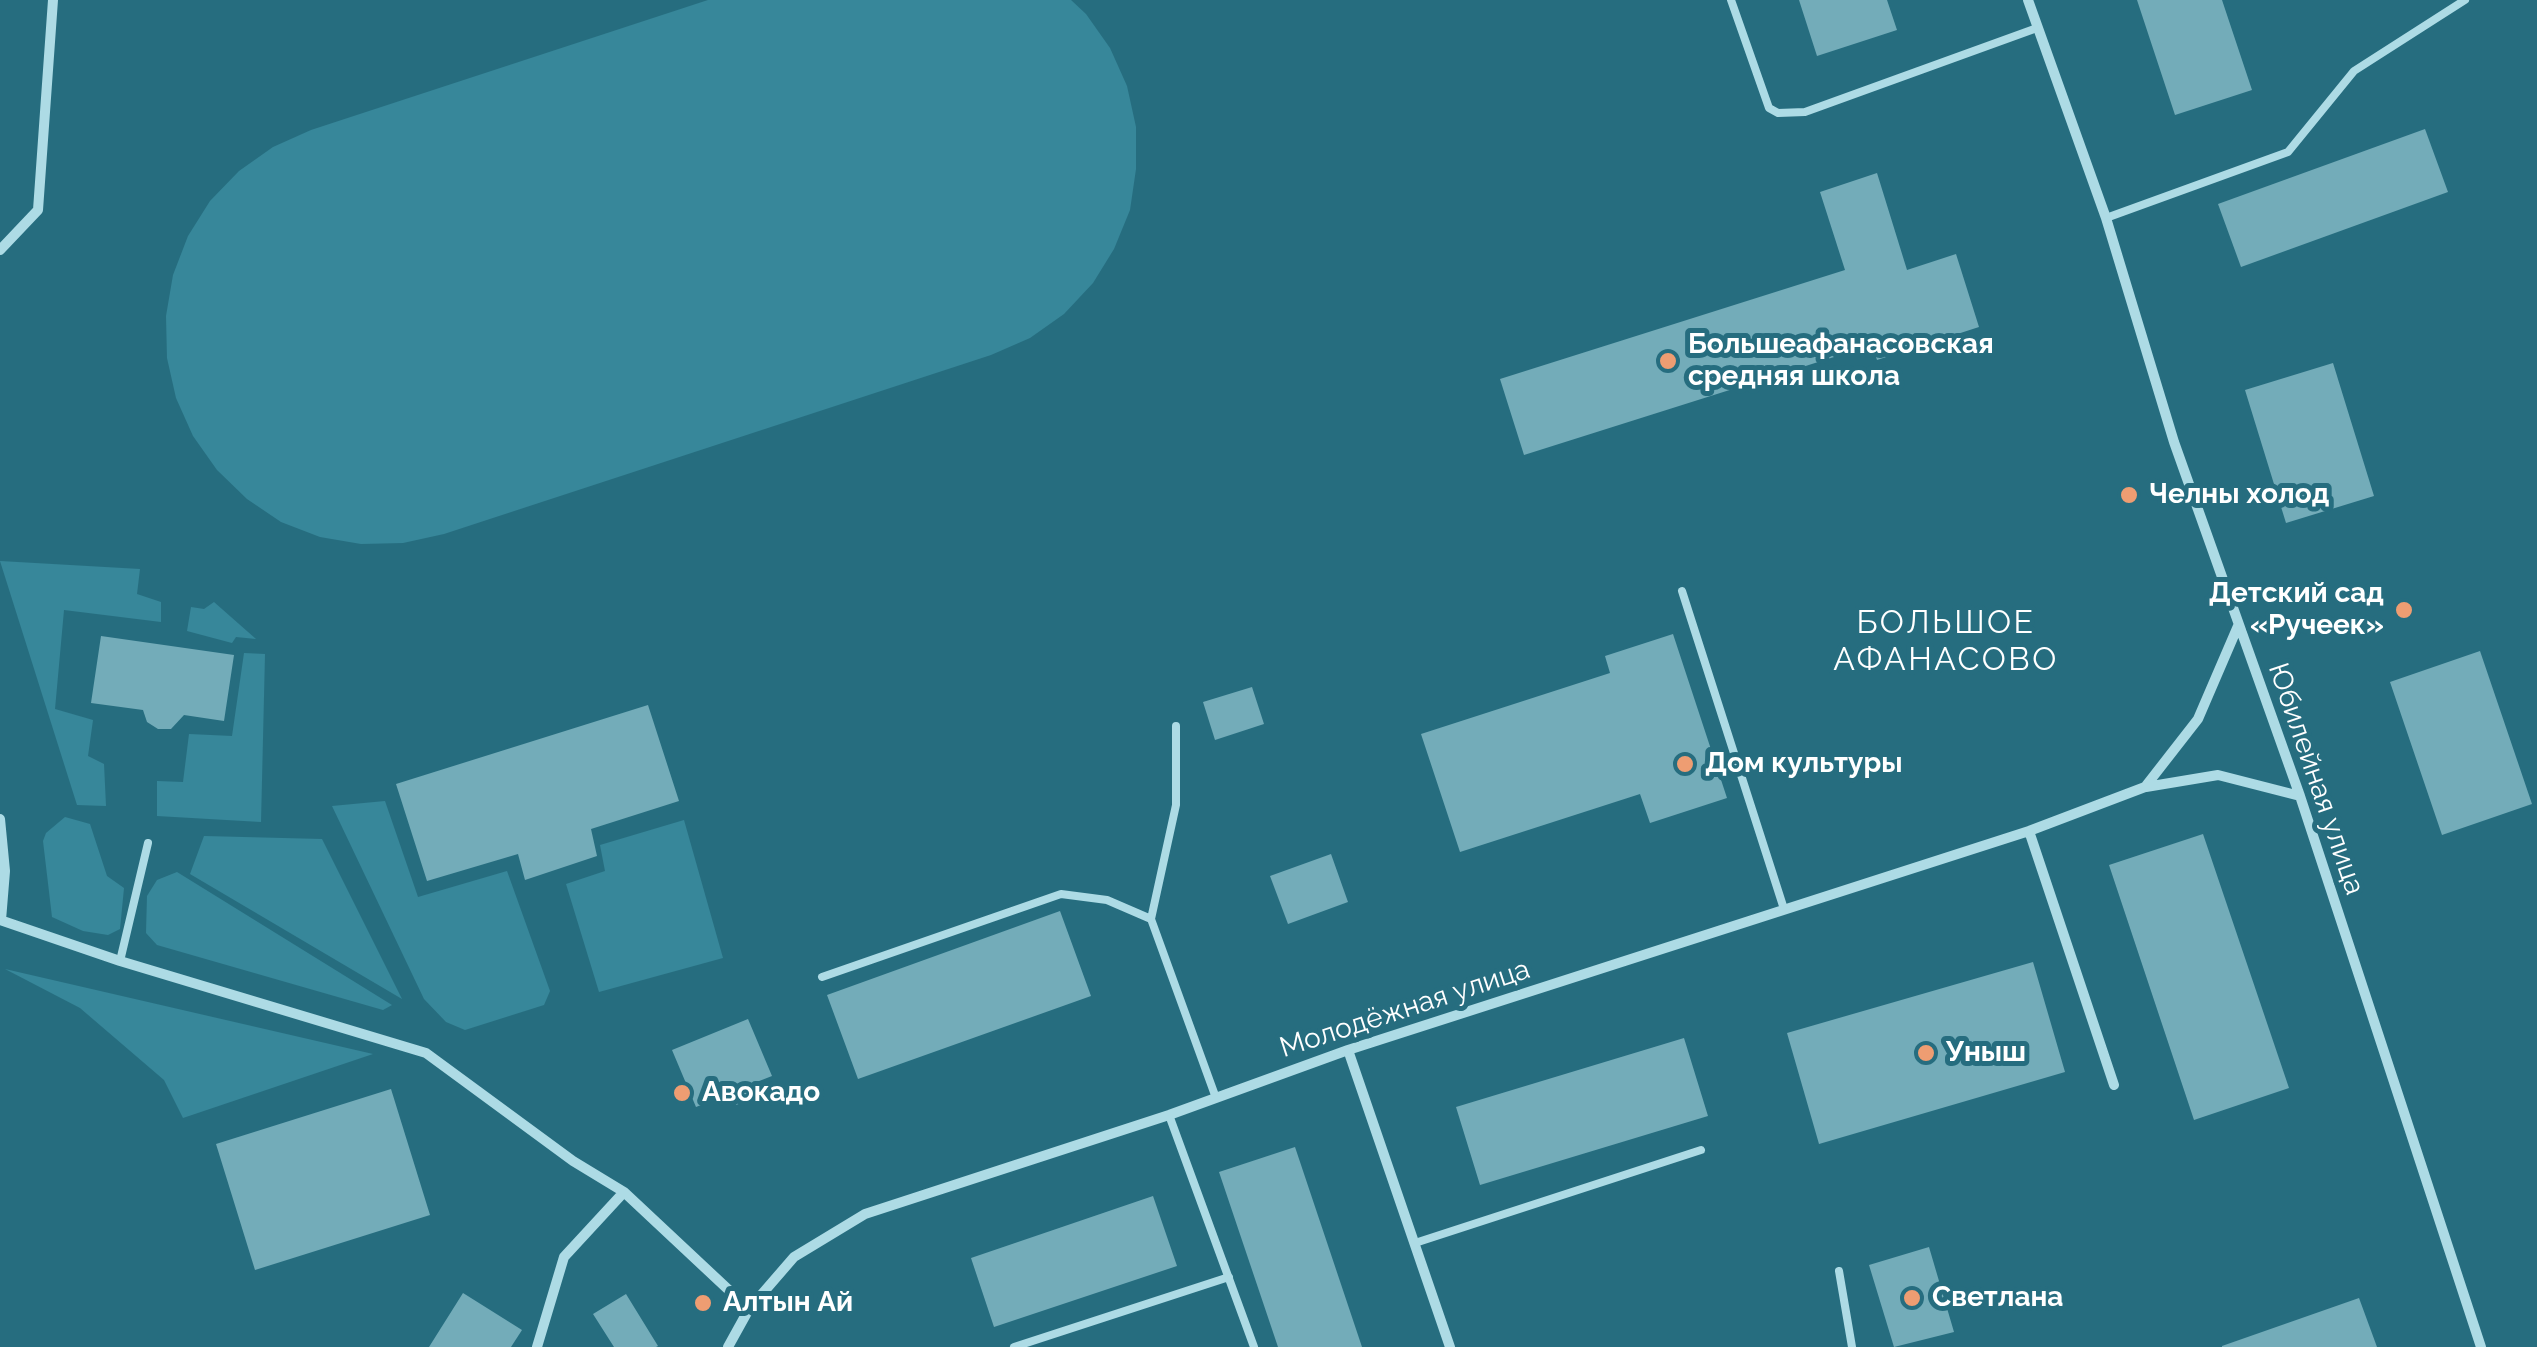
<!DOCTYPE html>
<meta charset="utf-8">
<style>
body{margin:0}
canvas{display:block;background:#266d7f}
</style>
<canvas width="2537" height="1347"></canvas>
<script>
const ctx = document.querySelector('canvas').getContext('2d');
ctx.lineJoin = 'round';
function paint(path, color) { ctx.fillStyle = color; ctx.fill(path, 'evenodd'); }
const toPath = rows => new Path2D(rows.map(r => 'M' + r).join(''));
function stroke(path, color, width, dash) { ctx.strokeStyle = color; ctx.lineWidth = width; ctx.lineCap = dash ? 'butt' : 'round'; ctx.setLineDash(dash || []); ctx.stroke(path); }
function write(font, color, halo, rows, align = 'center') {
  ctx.font = font + ' Raleway,sans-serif'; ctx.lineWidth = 10; ctx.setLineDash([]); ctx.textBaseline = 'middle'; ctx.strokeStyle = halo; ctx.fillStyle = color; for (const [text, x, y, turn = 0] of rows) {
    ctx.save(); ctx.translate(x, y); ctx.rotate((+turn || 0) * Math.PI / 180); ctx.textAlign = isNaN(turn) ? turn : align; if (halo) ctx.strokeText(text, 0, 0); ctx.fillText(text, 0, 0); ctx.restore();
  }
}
paint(toPath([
 [708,0,1071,0,1086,14,1110,48,1127,86,1136,127,1136,169,1130,210,1114,249,1093,283,1064,314,1030,338,991,355,444,534,403,543,361,544,320,537,281,522,247,499,217,470,193,436,176,398,167,358,166,316,173,275,188,236,210,201,239,171,273,147,311,130],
 [0,561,140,569,137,594,161,602,161,622,64,610,55,709,93,720,88,756,104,764,106,806,77,805],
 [214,602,256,639,236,637,232,643,187,631,191,607,204,609],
 [244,653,265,654,261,822,157,816,157,781,183,782,189,734,232,736],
 [385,801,418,897,507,871,550,991,544,1005,465,1030,446,1022,424,999,332,806],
 [65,817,90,824,107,876,124,888,120,929,108,935,83,931,52,917,43,841,46,833],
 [684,820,723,958,599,992,566,884,605,871,600,845],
 [204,836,322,839,402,999,190,874],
 [177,872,392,1005,383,1010,157,945,146,933,147,896,157,880],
 [5,969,373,1054,183,1118,164,1080,80,1008]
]), '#37879a');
paint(toPath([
 [1799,0,1887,0,1897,30,1817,56],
 [2137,0,2222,0,2252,90,2175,115],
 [2425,129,2448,192,2241,267,2218,204],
 [1877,173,1907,270,1956,254,1979,327,1877,360,1872,345,1524,455,1500,379,1845,270,1820,192],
 [2333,363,2374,496,2286,523,2245,390],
 [1673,634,1727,798,1650,823,1640,794,1460,852,1421,734,1610,673,1605,656],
 [101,636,234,655,224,721,184,715,171,729,158,729,147,722,143,710,91,703],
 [2480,651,2532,804,2442,835,2390,682],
 [1252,687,1264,724,1215,740,1203,702],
 [648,705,679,801,591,829,597,856,525,880,518,854,427,881,396,784],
 [2203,834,2289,1088,2194,1120,2109,865],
 [1331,854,1348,902,1288,924,1270,876],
 [1060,911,1091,996,858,1079,827,995],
 [2033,962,2065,1072,1819,1144,1787,1033],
 [748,1019,772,1076,749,1085,754,1098,736,1105,731,1093,696,1107,672,1050],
 [1684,1038,1708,1116,1480,1185,1456,1107],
 [391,1089,430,1215,255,1270,216,1144],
 [1295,1147,1362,1347,1278,1347,1219,1172],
 [1153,1196,1177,1266,994,1327,971,1258],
 [1929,1247,1954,1332,1894,1347,1869,1265],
 [463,1293,522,1330,511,1347,429,1347],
 [626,1294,658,1346,656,1347,614,1347,593,1314],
 [2359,1298,2377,1347,2222,1347,2222,1346]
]), '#73acb9');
stroke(toPath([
 [1731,0,1769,108,1778,113,1805,112,2037,28],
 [2106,218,2288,152,2354,71,2465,0],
 [1682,591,1784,909],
 [1151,919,1176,805,1176,726],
 [120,961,148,843],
 [822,977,1061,894,1107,900,1151,919,1216,1098],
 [1169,1115,1254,1347],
 [1415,1243,1701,1150],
 [1839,1271,1852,1347],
 [1014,1347,1229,1277]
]), '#addbe5', 8);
stroke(toPath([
 [2028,0,2106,218,2174,442,2300,796,2481,1347],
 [0,250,38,210,53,0],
 [2146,787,2218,775,2300,796],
 [0,819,5,871,1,920],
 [2029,831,2114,1085],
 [0,920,120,961,426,1053,573,1161,624,1192,749,1309],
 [1348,1050,1450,1347],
 [537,1347,564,1257,624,1192],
 [728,1347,749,1309,794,1257,865,1214,1169,1115,1348,1050,2029,831,2145,787,2198,719,2238,626]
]), '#addbe5', 10);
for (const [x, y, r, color] of [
 [1668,361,10,"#ee9d72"],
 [2129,495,10,"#ee9d72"],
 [2404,610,10,"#ee9d72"],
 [1685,764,10,"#ee9d72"],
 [1926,1053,10,"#ee9d72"],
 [682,1093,10,"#ee9d72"],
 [1912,1298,10,"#ee9d72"],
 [703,1303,10,"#ee9d72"]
]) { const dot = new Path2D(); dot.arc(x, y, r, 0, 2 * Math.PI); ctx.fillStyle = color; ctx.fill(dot); stroke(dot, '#266d7f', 4); }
write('bold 28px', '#fff', '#266d7f', [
 ["Большеафанасовская",1688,345],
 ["средняя школа",1688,377],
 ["Челны холод",2149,495],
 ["Детский сад",2384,594,"right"],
 ["«Ручеек»",2384,626,"right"],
 ["Дом культуры",1705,764],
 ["Уныш",1946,1053],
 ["Авокадо",702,1093],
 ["Светлана",1932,1298],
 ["Алтын Ай",723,1303]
], 'left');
write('28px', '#fff', '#266d7f', [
 ["Юбилейная улица",2316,779,71],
 ["Молодёжная улица",1405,1009,-18]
]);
ctx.letterSpacing = '2.5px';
write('32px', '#fff', '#266d7f', [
 ["БОЛЬШОЕ",1946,623],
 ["АФАНАСОВО",1946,660]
]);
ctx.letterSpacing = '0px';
</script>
